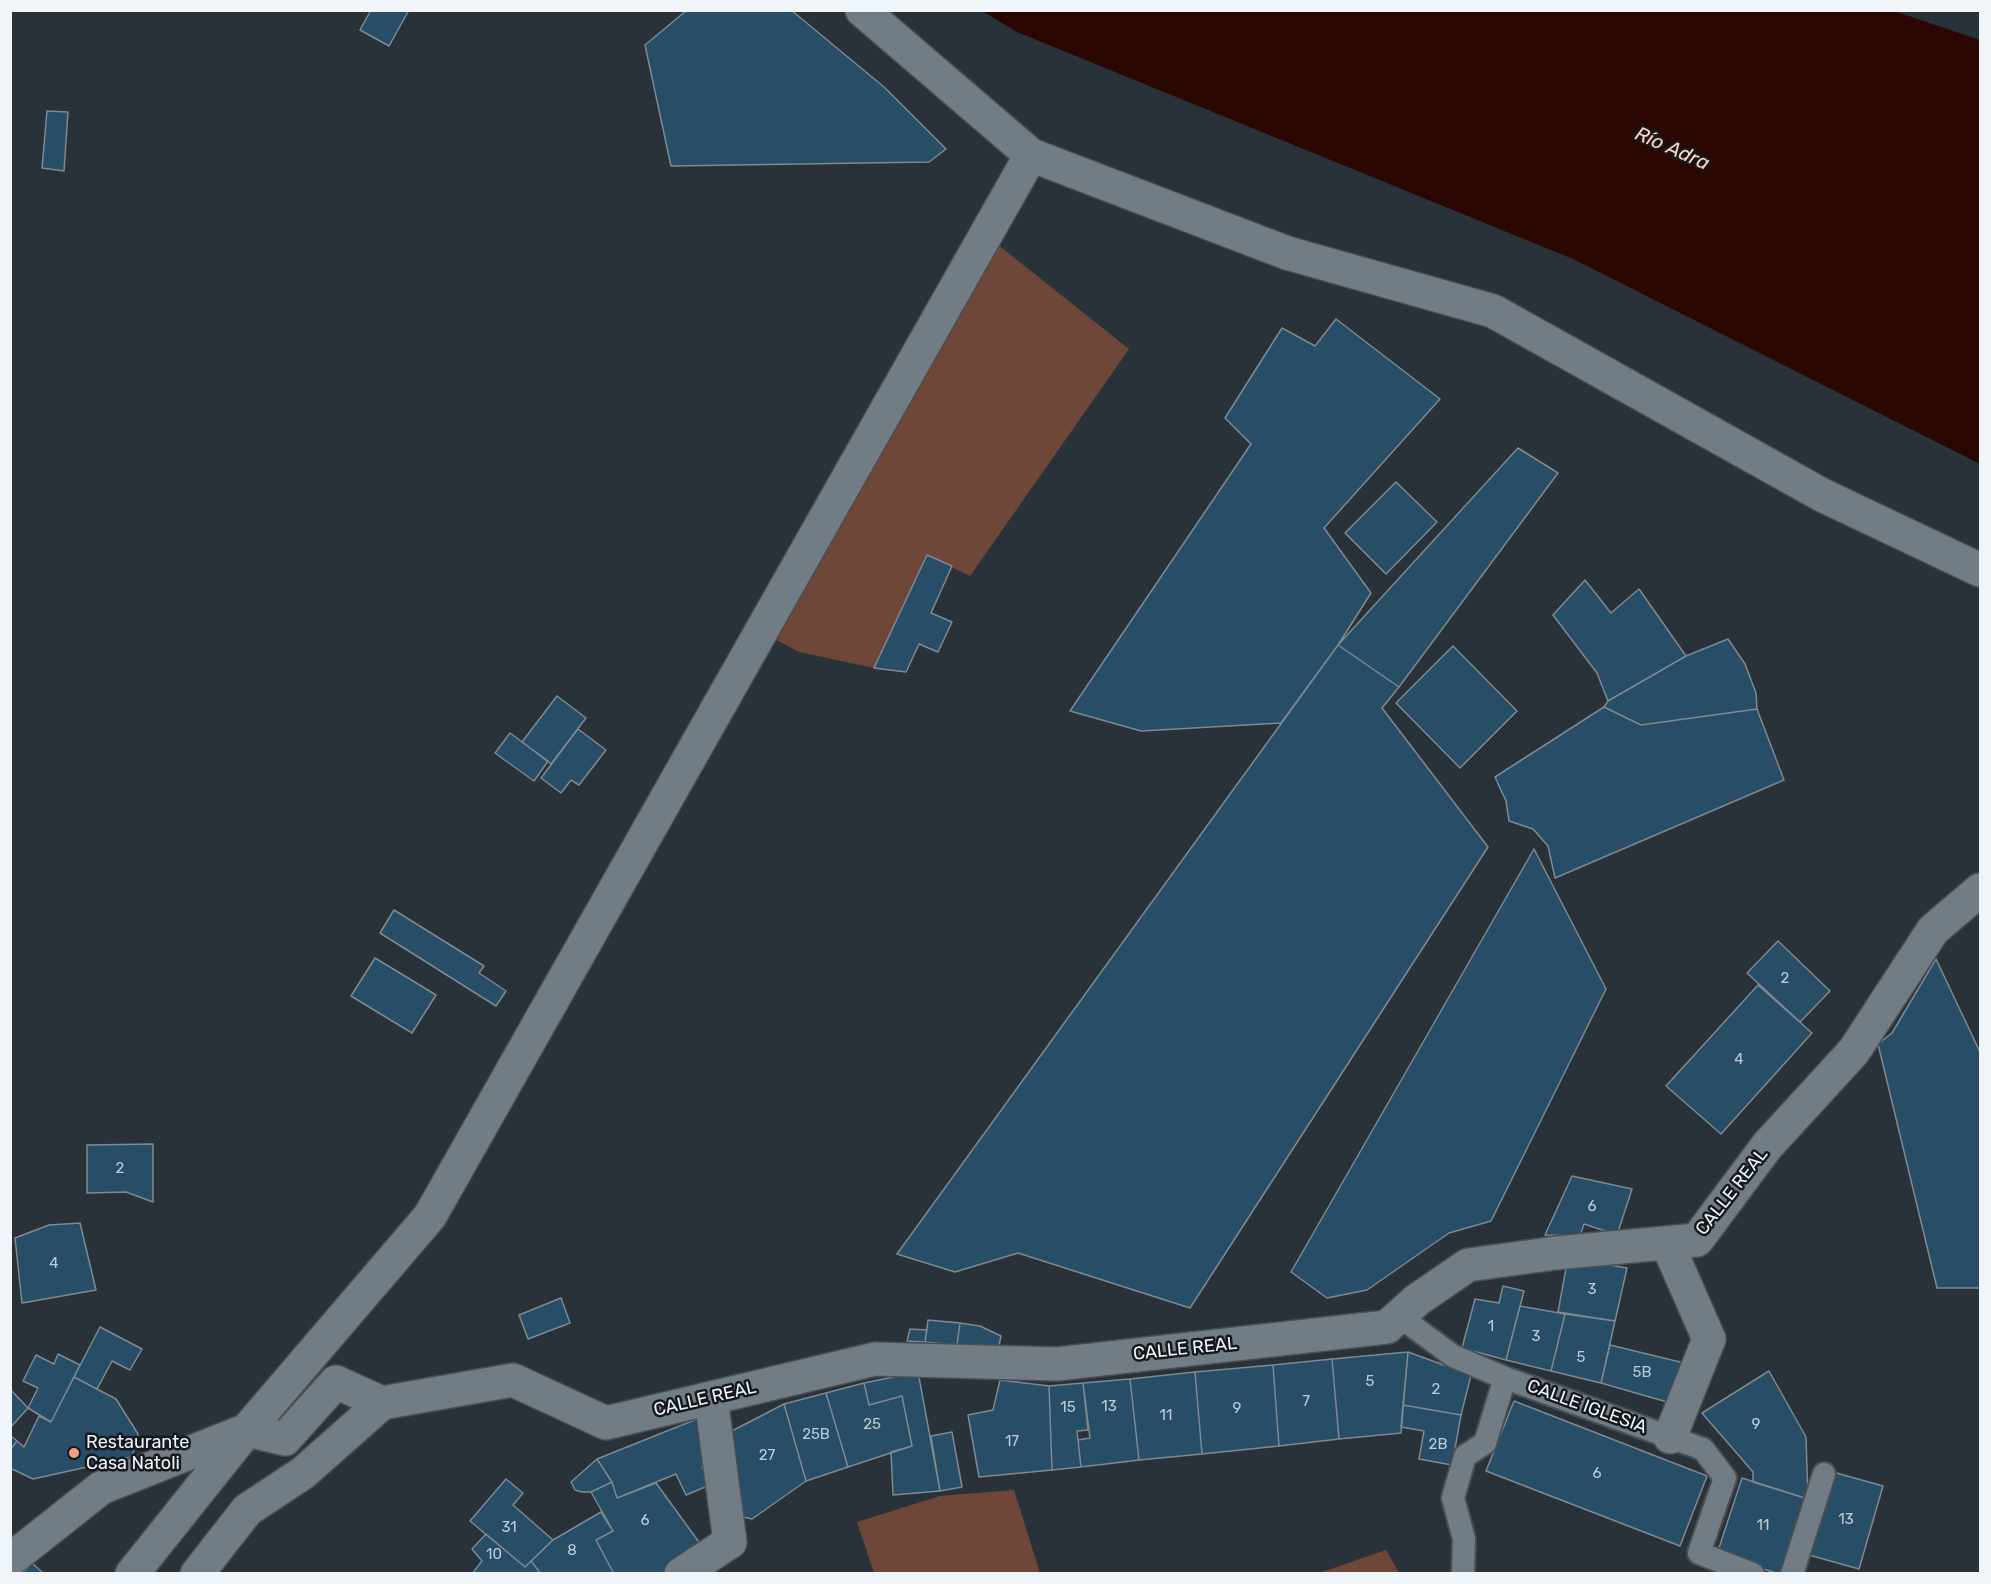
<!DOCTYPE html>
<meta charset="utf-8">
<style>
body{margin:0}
#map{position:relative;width:1991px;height:1584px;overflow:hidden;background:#293239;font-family:Rubik,sans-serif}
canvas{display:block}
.frame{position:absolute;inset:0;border:12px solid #eff5f9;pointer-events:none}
</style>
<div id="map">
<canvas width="1991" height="1584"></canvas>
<div class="frame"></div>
</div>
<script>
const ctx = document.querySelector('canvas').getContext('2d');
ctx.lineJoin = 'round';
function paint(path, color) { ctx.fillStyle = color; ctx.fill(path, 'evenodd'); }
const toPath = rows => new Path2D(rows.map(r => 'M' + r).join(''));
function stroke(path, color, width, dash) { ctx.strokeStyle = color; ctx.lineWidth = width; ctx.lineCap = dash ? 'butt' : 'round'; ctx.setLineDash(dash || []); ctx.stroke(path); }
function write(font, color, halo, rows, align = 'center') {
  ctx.font = font + ' Rubik,sans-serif'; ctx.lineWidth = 5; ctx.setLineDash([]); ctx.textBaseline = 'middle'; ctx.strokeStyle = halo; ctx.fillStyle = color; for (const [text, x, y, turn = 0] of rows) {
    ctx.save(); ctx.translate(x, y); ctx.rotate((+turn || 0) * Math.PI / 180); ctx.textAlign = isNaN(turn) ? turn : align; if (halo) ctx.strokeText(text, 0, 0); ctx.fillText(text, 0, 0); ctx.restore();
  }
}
paint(toPath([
 [997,244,1129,349,970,576,927,555,874,668,799,652,775,639],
 [1014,1490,1040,1573,874,1573,857,1522,940,1496],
 [1386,1550,1399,1573,1319,1573]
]), '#6f4738');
paint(toPath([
 [1894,11,1980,40,1980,464,1573,259,1017,32,982,11]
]), '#2a0700');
const building = toPath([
 [371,10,409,10,389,46,360,30,371,10],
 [687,10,791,10,884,87,946,149,929,162,671,166,645,45,687,10],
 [47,111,68,112,64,171,42,168,47,111],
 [1336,319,1440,399,1324,528,1371,593,1338,645,1281,723,1141,731,1070,711,1251,444,1225,418,1282,328,1315,346,1336,319],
 [1518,448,1558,473,1399,687,1338,645,1518,448],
 [1396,482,1437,522,1386,574,1345,533,1396,482],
 [927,555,952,566,931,613,952,622,938,652,919,644,906,672,874,668,927,555],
 [1585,580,1611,613,1639,589,1686,656,1608,701,1597,673,1553,615,1585,580],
 [1728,639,1745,664,1756,693,1757,709,1641,725,1604,707,1608,701,1686,656,1728,639],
 [1338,645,1399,687,1382,708,1488,847,1190,1308,1018,1253,955,1272,897,1254,1338,645],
 [1453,646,1517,711,1460,768,1396,703,1453,646],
 [557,696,586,718,551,764,522,742,557,696],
 [1604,707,1641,725,1757,709,1784,780,1555,878,1548,846,1533,829,1509,821,1506,801,1495,777,1604,707],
 [578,729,606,750,579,785,571,780,561,793,541,778,578,729],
 [510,733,548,761,534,781,495,753,510,733],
 [1534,849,1606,989,1491,1221,1449,1233,1367,1290,1327,1298,1291,1272,1534,849],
 [394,910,484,966,479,973,506,991,496,1006,380,933,394,910],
 [1778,941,1830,991,1800,1022,1747,973,1778,941],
 [375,958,436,995,412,1033,351,996,375,958],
 [1936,959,1980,1052,1980,1288,1937,1288,1878,1044,1892,1033,1936,959],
 [1758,985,1812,1033,1721,1134,1666,1086,1758,985],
 [153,1144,153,1202,126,1192,87,1193,87,1145,153,1144],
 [1572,1176,1632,1189,1617,1235,1584,1224,1580,1236,1545,1235,1572,1176],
 [80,1223,96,1290,22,1303,15,1238,49,1225,80,1223],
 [1568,1258,1627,1268,1615,1321,1558,1312,1568,1258],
 [1503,1286,1524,1291,1506,1360,1462,1348,1475,1299,1499,1303,1503,1286],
 [561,1298,570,1323,528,1339,519,1315,561,1298],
 [1520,1306,1565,1314,1551,1371,1506,1360,1520,1306],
 [1565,1314,1615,1321,1601,1383,1551,1371,1565,1314],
 [928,1320,960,1323,957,1345,925,1342,928,1320],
 [960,1323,980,1326,1001,1336,998,1351,957,1345,960,1323],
 [100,1327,142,1349,130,1370,112,1361,97,1389,74,1377,100,1327],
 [910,1329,927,1330,925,1342,907,1341,910,1329],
 [1610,1345,1684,1363,1674,1404,1601,1383,1610,1345],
 [1408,1352,1401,1433,1339,1439,1332,1359,1408,1352],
 [1408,1352,1471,1375,1461,1415,1403,1405,1408,1352],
 [58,1354,80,1365,51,1422,28,1408,38,1388,23,1381,36,1355,54,1364,58,1354],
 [1332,1359,1339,1439,1279,1446,1273,1365,1332,1359],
 [1273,1365,1279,1446,1202,1454,1195,1372,1273,1365],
 [1769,1371,1806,1437,1808,1499,1753,1482,1753,1472,1702,1413,1769,1371],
 [918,1372,940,1491,893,1495,891,1452,912,1446,902,1396,869,1405,864,1383,918,1372],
 [1195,1372,1202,1454,1139,1460,1130,1379,1195,1372],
 [74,1377,116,1399,138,1434,132,1457,33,1479,10,1468,10,1450,17,1441,24,1447,39,1416,51,1422,74,1377],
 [1130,1379,1139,1460,1081,1467,1078,1440,1090,1438,1083,1383,1130,1379],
 [1000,1380,1049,1386,1052,1470,979,1477,968,1415,993,1410,1000,1380],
 [864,1383,869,1405,902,1396,912,1446,848,1467,826,1393,864,1383],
 [1083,1383,1088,1430,1077,1431,1081,1467,1052,1470,1049,1386,1083,1383],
 [10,1389,28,1408,10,1428,10,1389],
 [826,1393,848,1467,806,1481,784,1404,826,1393],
 [1514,1401,1707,1476,1680,1546,1486,1471,1514,1401],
 [784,1404,806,1481,752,1519,743,1517,730,1432,784,1404],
 [1403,1405,1461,1415,1452,1465,1419,1459,1424,1431,1401,1427,1403,1405],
 [697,1419,714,1463,702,1467,710,1485,686,1495,676,1474,617,1498,612,1482,597,1459,697,1419],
 [952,1432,962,1487,940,1491,931,1436,952,1432],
 [10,1435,17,1441,10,1450,10,1435],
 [597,1459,612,1482,591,1492,582,1492,575,1490,571,1482,597,1459],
 [1833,1472,1883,1486,1859,1569,1809,1555,1833,1472],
 [1742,1478,1808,1499,1784,1574,1779,1574,1717,1554,1742,1478],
 [506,1479,523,1493,513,1505,553,1540,525,1567,470,1521,506,1479],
 [612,1482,617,1498,656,1483,704,1549,665,1574,614,1574,596,1540,613,1531,591,1492,612,1482],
 [601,1512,613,1531,596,1540,614,1574,541,1574,531,1561,553,1540,601,1512],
 [486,1534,525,1567,531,1561,541,1574,472,1574,482,1561,472,1549,486,1534],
 [32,1563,44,1574,22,1574,32,1563]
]);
paint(building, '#274d67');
stroke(building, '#7f8991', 1.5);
const service = toPath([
 [1399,1316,1453,1356,1505,1378,1485,1443,1465,1456,1453,1498,1464,1539,1463,1574],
 [1505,1378,1703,1449,1725,1478,1699,1553,1753,1574],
 [1792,1574,1824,1474]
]);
const minor = toPath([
 [1667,1243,1709,1339,1670,1437],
 [10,1560,101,1488,247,1430,285,1439,336,1382,382,1403,513,1380,606,1423,875,1359,1057,1364,1387,1327,1417,1300,1468,1265,1556,1253,1697,1240,1767,1146,1854,1051,1933,930,1980,890],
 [132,1574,247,1430,430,1216,1031,155],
 [197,1574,247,1510,303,1473,382,1403],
 [681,1574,730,1542,711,1398]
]);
const tertiary = toPath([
 [862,10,1031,155,1287,253,1493,311,1822,495,1980,570]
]);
stroke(service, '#474f54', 26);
stroke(minor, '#474f54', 36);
stroke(tertiary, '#474f54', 36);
stroke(service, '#727c84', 22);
stroke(minor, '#727c84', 33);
stroke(tertiary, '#727c84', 33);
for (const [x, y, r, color] of [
 [74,1453,6,"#f2a081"]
]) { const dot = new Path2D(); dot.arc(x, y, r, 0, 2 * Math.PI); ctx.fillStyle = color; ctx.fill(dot); stroke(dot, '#15191d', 2); }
write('15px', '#bdcbd4', null, [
 ["2",1785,979],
 ["4",1739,1060],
 ["2",120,1169],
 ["6",1592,1207],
 ["4",54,1264],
 ["3",1592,1290],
 ["1",1491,1327],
 ["3",1536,1337],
 ["5",1581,1358],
 ["5B",1642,1373],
 ["5",1370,1382],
 ["2",1436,1390],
 ["7",1306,1402],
 ["13",1109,1407],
 ["15",1068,1408],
 ["9",1237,1409],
 ["11",1166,1416],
 ["25",872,1425],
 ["9",1756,1425],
 ["25B",816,1435],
 ["17",1012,1442],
 ["2B",1438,1445],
 ["27",767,1456],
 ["6",1597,1474],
 ["13",1846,1520],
 ["6",645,1521],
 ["11",1763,1526],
 ["31",509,1528],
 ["8",572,1551],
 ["10",494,1555]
]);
write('18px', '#eff5f9', '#15191d', [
 ["CALLE REAL",1732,1192,-52],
 ["CALLE REAL",1185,1349,-6],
 ["CALLE REAL",705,1399,-13],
 ["CALLE IGLESIA",1587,1407,20]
]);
write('18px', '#eff5f9', '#15191d', [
 ["Restaurante",86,1443],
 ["Casa Natoli",86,1464]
], 'left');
write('italic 20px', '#ffd2c1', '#15191d', [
 ["Río Adra",1672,149,24]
]);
</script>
